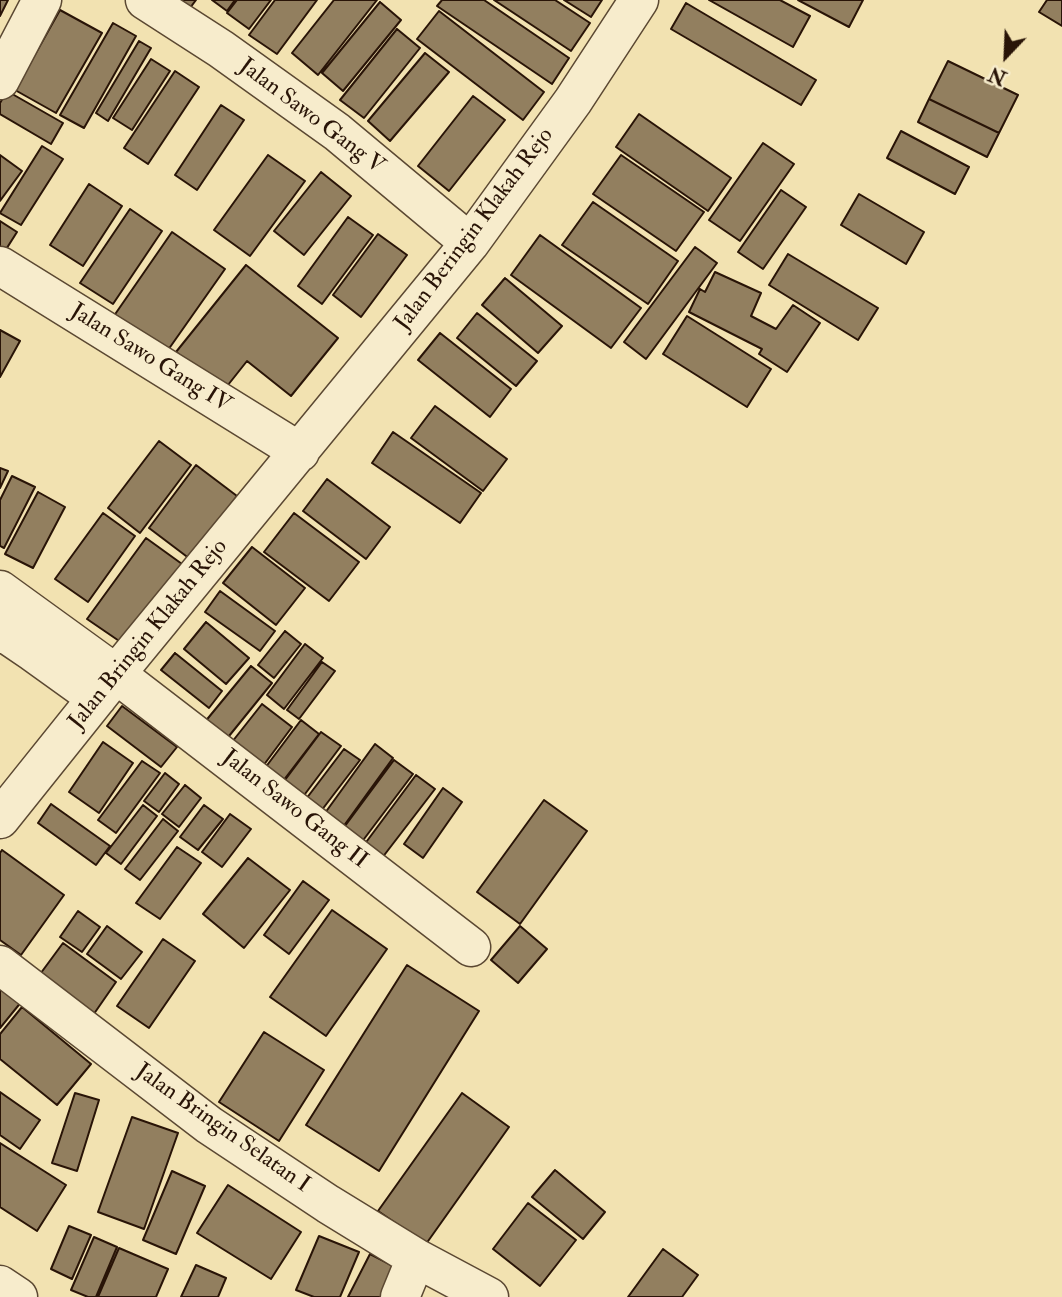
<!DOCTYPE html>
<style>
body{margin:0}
#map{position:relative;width:1062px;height:1297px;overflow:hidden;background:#f2e2b1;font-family:"IM FELL Double Pica",serif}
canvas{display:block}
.north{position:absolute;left:971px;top:21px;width:70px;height:70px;-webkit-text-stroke:5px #f7eccc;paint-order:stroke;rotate:203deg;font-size:19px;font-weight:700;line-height:28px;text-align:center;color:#291407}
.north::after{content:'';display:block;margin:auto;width:24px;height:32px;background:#291407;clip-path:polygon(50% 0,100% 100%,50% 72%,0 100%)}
</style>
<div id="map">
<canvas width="1062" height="1297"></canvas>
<div class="north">N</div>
</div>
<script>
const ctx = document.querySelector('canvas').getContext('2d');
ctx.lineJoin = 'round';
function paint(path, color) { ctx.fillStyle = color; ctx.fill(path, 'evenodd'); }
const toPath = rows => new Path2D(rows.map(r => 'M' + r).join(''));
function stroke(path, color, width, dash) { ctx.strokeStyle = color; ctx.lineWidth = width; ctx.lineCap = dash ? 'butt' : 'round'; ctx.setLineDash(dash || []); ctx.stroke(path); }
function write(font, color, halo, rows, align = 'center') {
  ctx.font = font + ' "IM FELL Double Pica",serif'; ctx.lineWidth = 5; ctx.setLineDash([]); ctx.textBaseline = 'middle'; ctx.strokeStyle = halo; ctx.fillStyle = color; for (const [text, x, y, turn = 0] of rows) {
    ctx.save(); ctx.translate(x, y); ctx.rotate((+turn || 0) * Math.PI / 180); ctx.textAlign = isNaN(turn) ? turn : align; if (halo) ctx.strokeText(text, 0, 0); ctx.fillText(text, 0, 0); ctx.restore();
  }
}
const building = toPath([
 [0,0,8,0,0,16,0,0],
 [170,0,196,0,187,12,170,0],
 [212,0,235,0,227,11,212,0],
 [237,0,271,0,249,29,227,13,237,0],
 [275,0,317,0,277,54,249,35,275,0],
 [334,0,377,0,318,75,292,53,334,0],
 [442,0,484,0,569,58,552,84,437,6,442,0],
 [494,0,555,0,590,23,571,51,494,0],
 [564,0,602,0,591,17,564,0],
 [709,0,780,0,810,16,793,47,709,0],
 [798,0,863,0,849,27,798,0],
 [1047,0,1062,0,1062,26,1039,12,1047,0],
 [380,2,401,20,343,91,322,73,380,2],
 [686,3,816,80,801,105,671,29,686,3],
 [60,10,102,33,56,113,15,90,60,10],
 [439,11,544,92,523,120,417,39,439,11],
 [113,23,136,36,84,128,60,115,113,23],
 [397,29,420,48,364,118,340,100,397,29],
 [139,41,151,48,108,121,96,113,139,41],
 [425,53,449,72,390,141,368,121,425,53],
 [151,59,170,71,132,130,113,118,151,59],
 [948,61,1018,95,999,133,929,99,948,61],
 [175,71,199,87,148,164,124,148,175,71],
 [7,91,63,123,51,144,0,114,0,103,7,91],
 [473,96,505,120,449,191,418,166,473,96],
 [929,99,999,133,987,157,918,122,929,99],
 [221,105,244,120,197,190,175,175,221,105],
 [639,114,731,178,708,211,616,147,639,114],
 [901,131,969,167,955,194,887,158,901,131],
 [763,143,794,164,740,241,709,220,763,143],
 [42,146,63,159,21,225,0,213,42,146],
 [0,155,22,171,0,201,0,155],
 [268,155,305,181,250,256,214,230,268,155],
 [621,155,704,212,676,251,593,194,621,155],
 [321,172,351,196,304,255,274,231,321,172],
 [89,184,122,206,83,266,50,245,89,184],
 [781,190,806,207,763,269,738,252,781,190],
 [859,194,924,232,906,264,841,225,859,194],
 [593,202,678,261,648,304,562,245,593,202],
 [130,209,162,231,113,304,80,283,130,209],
 [348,217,373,235,322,304,298,286,348,217],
 [0,221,17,232,0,259,0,221],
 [172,232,225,269,161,360,109,323,172,232],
 [378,234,407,255,361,317,333,295,378,234],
 [540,235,641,308,611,348,511,275,540,235],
 [695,247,717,263,646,359,624,342,695,247],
 [788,254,878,308,858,340,769,285,788,254],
 [246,265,338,338,291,396,247,361,224,390,176,352,246,265],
 [715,272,761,293,751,316,776,329,793,305,820,323,787,372,759,354,762,349,689,312,700,289,705,292,715,272],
 [505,278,562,326,538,353,482,305,505,278],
 [477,313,537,361,516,386,457,338,477,313],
 [687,316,771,369,747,407,663,354,687,316],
 [0,330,20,341,0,377,0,330],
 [440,333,511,389,490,417,418,360,440,333],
 [435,406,507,459,483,491,411,438,435,406],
 [393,432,481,493,460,523,372,463,393,432],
 [159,441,191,465,140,533,108,508,159,441],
 [196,465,237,496,190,559,149,528,196,465],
 [0,468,8,471,0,488,0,468],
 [12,476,35,487,4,548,0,546,0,500,12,476],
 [327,479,390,527,366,559,303,511,327,479],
 [38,492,65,507,33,568,5,554,38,492],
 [103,513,135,536,88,602,55,579,103,513],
 [294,513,359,562,329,601,264,552,294,513],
 [146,538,182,564,125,645,87,619,146,538],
 [252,547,305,588,276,625,223,583,252,547],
 [220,591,275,631,260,651,205,612,220,591],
 [206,622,249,658,226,684,184,649,206,622],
 [285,631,301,644,274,678,258,665,285,631],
 [305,644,323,658,284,709,267,695,305,644],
 [175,653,222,691,209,708,161,670,175,653],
 [322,662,335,671,299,719,287,710,322,662],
 [251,666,272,683,225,741,204,723,251,666],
 [262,704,292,727,263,766,232,742,262,704],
 [122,706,177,747,161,767,107,726,122,706],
 [301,720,319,734,280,785,262,772,301,720],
 [321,732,341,746,302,798,282,784,321,732],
 [103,742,133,763,99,813,69,792,103,742],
 [375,744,393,758,343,827,325,813,375,744],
 [344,749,360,760,318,815,303,803,344,749],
 [394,760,413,774,361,843,342,830,394,760],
 [142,761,160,773,116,833,98,820,142,761],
 [165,773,179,784,159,812,144,801,165,773],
 [416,775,435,789,382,858,364,845,416,775],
 [185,785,201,798,179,827,162,814,185,785],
 [443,788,462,802,423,858,404,844,443,788],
 [544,800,587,831,520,924,477,892,544,800],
 [51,804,110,846,96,865,38,823,51,804],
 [143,805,157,816,121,864,106,853,143,805],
 [204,805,223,819,198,850,180,837,204,805],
 [230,814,251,829,222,867,202,852,230,814],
 [163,819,178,831,140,880,125,869,163,819],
 [177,847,201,863,160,919,136,903,177,847],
 [2,850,64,895,21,955,0,940,0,853,2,850],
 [248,858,290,890,244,948,203,914,248,858],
 [303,881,329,900,289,954,264,935,303,881],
 [332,910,387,949,326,1036,270,997,332,910],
 [78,911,100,927,82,952,60,937,78,911],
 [107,926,142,952,121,979,87,954,107,926],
 [520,926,547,949,518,983,491,960,520,926],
 [163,939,195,961,149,1028,117,1006,163,939],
 [63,943,116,982,89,1021,35,981,63,943],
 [407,965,479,1011,379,1171,306,1125,407,965],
 [0,984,22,1001,0,1028,0,984],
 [22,1007,91,1064,57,1105,0,1059,0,1034,22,1007],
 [264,1032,324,1070,279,1141,219,1102,264,1032],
 [0,1092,40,1120,20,1149,0,1135,0,1092],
 [75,1093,99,1100,77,1171,52,1163,75,1093],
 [462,1093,509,1127,426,1244,378,1211,462,1093],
 [132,1117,178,1133,144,1229,98,1212,132,1117],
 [0,1143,66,1185,37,1231,0,1207,0,1143],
 [555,1170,605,1212,583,1239,532,1197,555,1170],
 [172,1171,205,1186,176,1254,143,1240,172,1171],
 [228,1185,301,1232,271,1279,197,1233,228,1185],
 [528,1203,576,1240,540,1286,493,1249,528,1203],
 [69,1226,91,1235,72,1279,51,1269,69,1226],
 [319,1236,359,1252,340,1297,314,1297,296,1290,319,1236],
 [94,1237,117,1247,96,1297,88,1297,71,1290,94,1237],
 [119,1248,168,1269,156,1297,98,1297,119,1248],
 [663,1249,698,1275,682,1297,628,1297,663,1249],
 [370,1254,405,1272,392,1297,348,1297,370,1254],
 [196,1265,226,1278,218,1297,181,1297,196,1265]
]);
paint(building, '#927f5f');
stroke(building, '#291407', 2);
const minor = toPath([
 [145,0,221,49,337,132,470,243],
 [0,80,42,0],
 [0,266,300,452],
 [0,590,116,674,471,947],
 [0,634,2,631,33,652,97,698],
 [0,819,116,674,470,243,573,101,639,0],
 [0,965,209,1125,328,1204,416,1258,489,1297],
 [0,1285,18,1297],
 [400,1297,416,1258]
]);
stroke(minor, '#5b4832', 41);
stroke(minor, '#f7eccc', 38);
write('23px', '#291407', '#f7eccc', [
 ["Jalan Sawo Gang V",311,117,37],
 ["Jalan Beringin Klakah Rejo",475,230,-53],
 ["Jalan Sawo Gang IV",150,359,32],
 ["Jalan Bringin Klakah Rejo",149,635,-51],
 ["Jalan Sawo Gang II",294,810,38],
 ["Jalan Bringin Selatan I",222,1129,35]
]);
</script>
